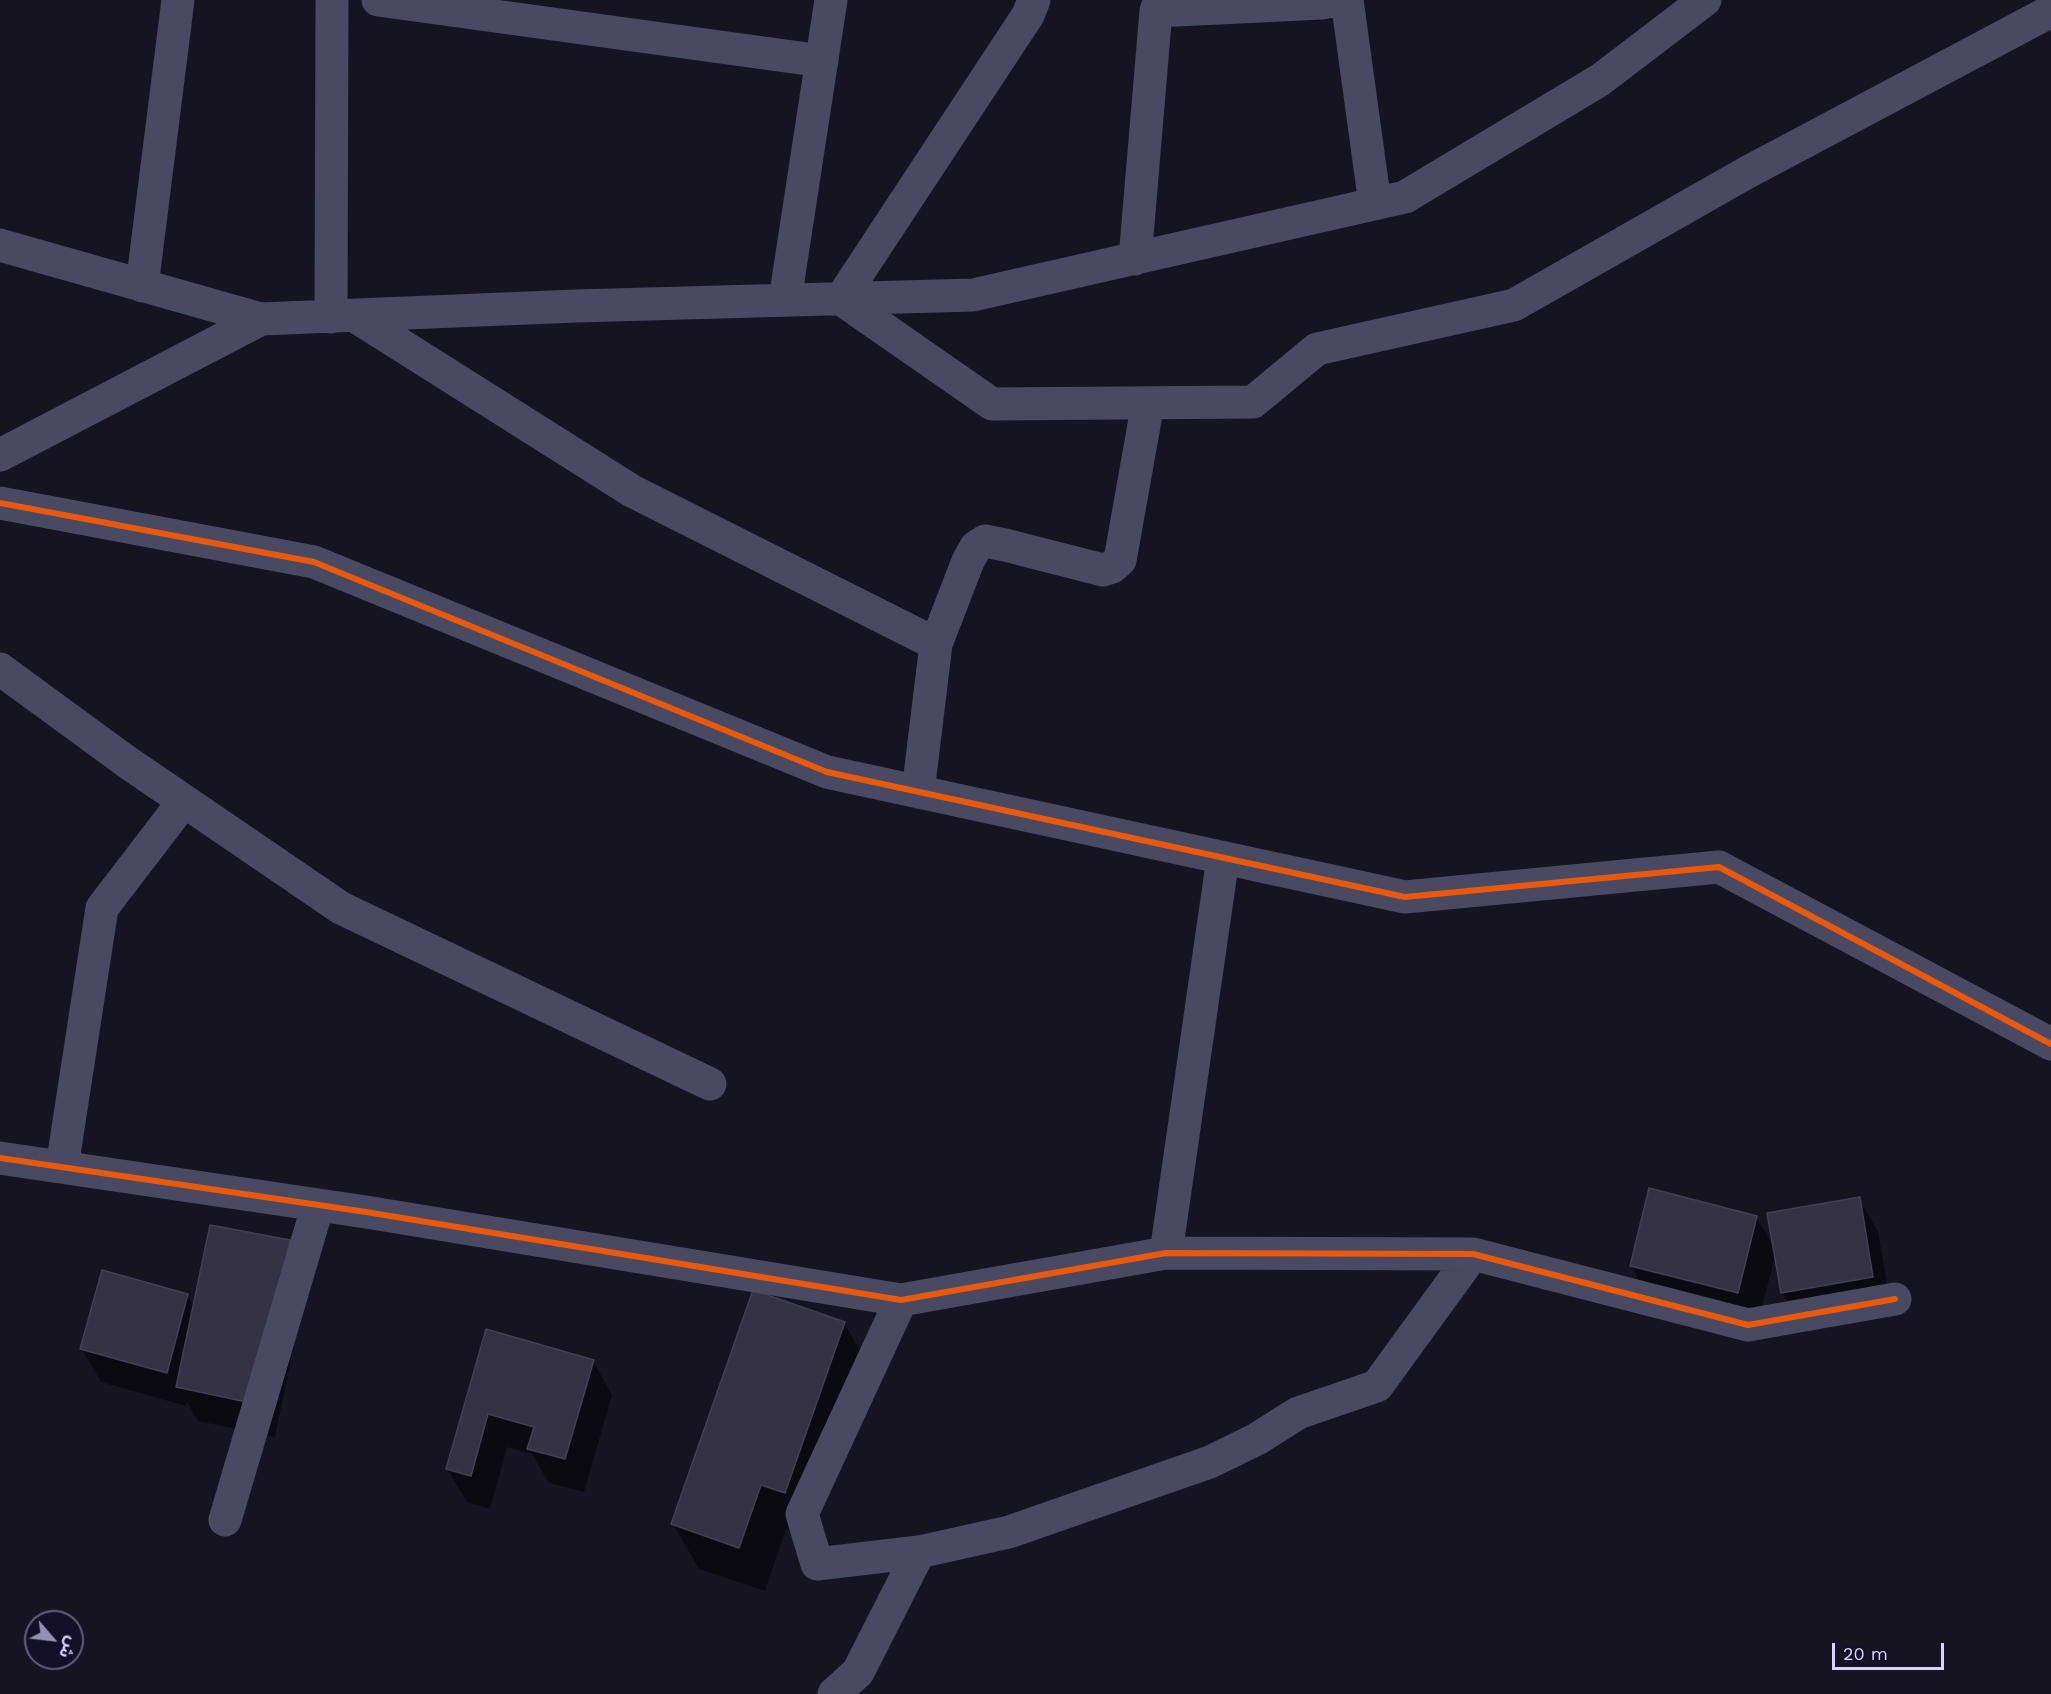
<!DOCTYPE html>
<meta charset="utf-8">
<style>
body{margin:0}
#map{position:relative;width:2051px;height:1694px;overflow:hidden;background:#161421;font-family:"Work Sans","Noto Sans Arabic",sans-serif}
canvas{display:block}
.north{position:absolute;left:24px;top:1610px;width:60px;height:60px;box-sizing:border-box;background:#130f26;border:2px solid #625e7d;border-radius:50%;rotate:118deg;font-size:16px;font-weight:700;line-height:24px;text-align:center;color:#d9d4ff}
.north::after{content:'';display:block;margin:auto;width:21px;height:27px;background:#9591b1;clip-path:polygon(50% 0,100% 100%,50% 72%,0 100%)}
.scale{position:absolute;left:1832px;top:1643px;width:112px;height:27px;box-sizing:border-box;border:3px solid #d9d4ff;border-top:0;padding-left:8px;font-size:18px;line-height:21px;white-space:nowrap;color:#d9d4ff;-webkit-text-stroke:4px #130f26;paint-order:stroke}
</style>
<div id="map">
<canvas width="2051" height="1694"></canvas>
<div class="north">ش</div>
<div class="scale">20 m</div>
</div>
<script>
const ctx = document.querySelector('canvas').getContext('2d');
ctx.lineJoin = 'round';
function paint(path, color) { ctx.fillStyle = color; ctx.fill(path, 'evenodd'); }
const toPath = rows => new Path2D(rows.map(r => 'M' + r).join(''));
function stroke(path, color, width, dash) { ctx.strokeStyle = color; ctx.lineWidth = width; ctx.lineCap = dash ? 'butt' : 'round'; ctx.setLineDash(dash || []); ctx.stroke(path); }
paint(toPath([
 [1859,1198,1878,1232,1892,1311,1802,1327,1782,1293,1776,1253,1757,1326,1651,1300,1631,1266,1756,1217,1775,1249],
 [289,1242,308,1276,275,1437,198,1421,187,1402,186,1406,101,1382,81,1348,187,1295,195,1308],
 [844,1323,870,1367,810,1537,786,1529,765,1591,699,1569,673,1524],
 [487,1331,593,1361,612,1395,584,1492,549,1483,532,1454,507,1447,490,1509,467,1502,447,1469]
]), '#0007');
const building = toPath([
 [1649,1188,1757,1216,1738,1293,1630,1266,1649,1188],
 [1860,1197,1873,1277,1781,1293,1767,1213,1860,1197],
 [210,1225,290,1240,256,1404,176,1387,210,1225],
 [102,1270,188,1294,167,1373,80,1349,102,1270],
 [753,1290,845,1322,785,1493,761,1485,739,1548,671,1524,753,1290],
 [486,1329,594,1360,565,1459,527,1449,534,1427,488,1414,471,1476,446,1469,486,1329]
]);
paint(building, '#343243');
stroke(building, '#433f54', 1.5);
stroke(toPath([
 [378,0,822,61],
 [1034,0,1028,15,841,299,992,404,1253,402,1317,349,1514,305,1746,173,2051,11],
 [1347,0,1375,204],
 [1156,11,1322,3,1339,0],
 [0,245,261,319],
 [1135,259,1156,11,1160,0],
 [142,286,178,0],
 [785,300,831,0],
 [355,316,632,491,936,644],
 [331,317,332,0],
 [0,455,261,319,576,306,973,295,1405,197,1600,80,1705,0],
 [0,503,314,562,827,772,1405,897,1719,867,2051,1044],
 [0,669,127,762,341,908,710,1084],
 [918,792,936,644,968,561,976,547,985,541,1005,545,1103,570,1112,567,1120,560,1148,403],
 [0,1158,366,1212,901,1300,1166,1253,1473,1254,1748,1325,1895,1299],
 [62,1167,102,908,184,801],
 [1166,1253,1223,858],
 [901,1300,802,1514,817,1564,919,1552,1009,1532,1210,1462,1257,1439,1298,1413,1377,1386,1473,1254],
 [225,1520,318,1205],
 [834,1694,858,1672,919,1552]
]), '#4a4962', 33);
stroke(toPath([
 [0,503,314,562,827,772,1405,897,1719,867,2051,1044],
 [0,1158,366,1212,901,1300,1166,1253,1473,1254,1748,1325,1895,1299]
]), '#e8590c', 6);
</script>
